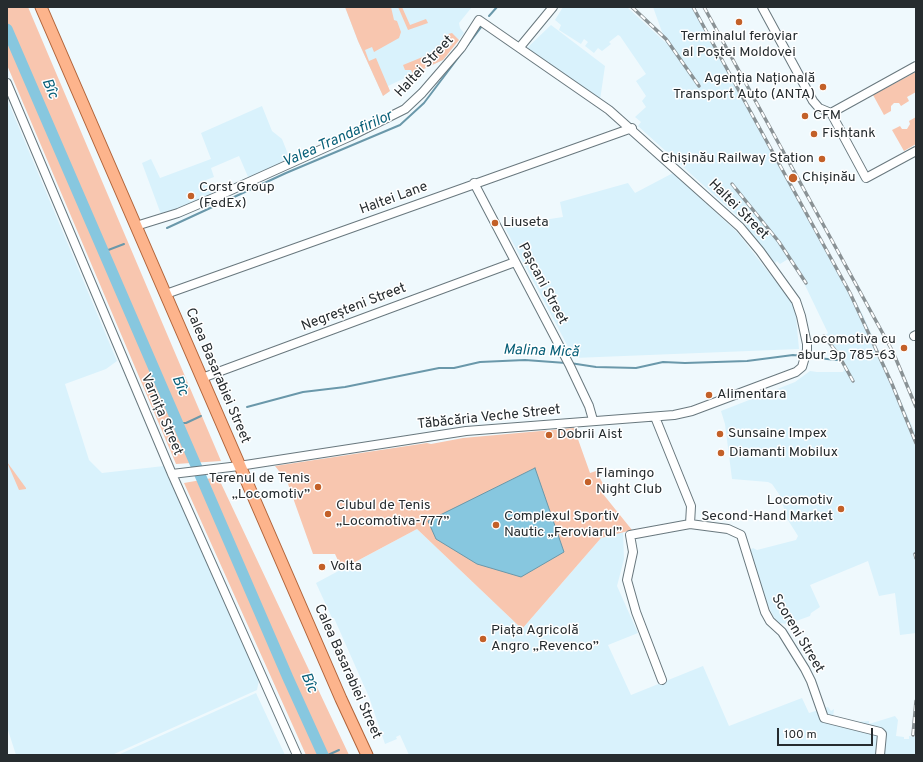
<!DOCTYPE html>
<meta charset="utf-8">
<style>
body{margin:0}
#map{position:relative;width:923px;height:762px;overflow:hidden;background:#eff9fd;font-family:Overpass,sans-serif}
canvas{display:block}
.frame{position:absolute;inset:0;border:8px solid #262c2f;pointer-events:none}
.scale{position:absolute;left:777px;top:728px;width:96px;height:18px;box-sizing:border-box;border:2px solid #262c2f;border-top:0;padding-left:5px;font-size:12px;line-height:14px;white-space:nowrap;color:#262c2f;-webkit-text-stroke:3px #fff;paint-order:stroke}
</style>
<div id="map">
<canvas width="923" height="762"></canvas>
<div class="frame"></div>
<div class="scale">100 m</div>
</div>
<script>
const ctx = document.querySelector('canvas').getContext('2d');
ctx.lineJoin = 'round';
function paint(path, color) { ctx.fillStyle = color; ctx.fill(path, 'evenodd'); }
const toPath = rows => new Path2D(rows.map(r => 'M' + r).join(''));
function stroke(path, color, width, dash) { ctx.strokeStyle = color; ctx.lineWidth = width; ctx.lineCap = dash ? 'butt' : 'round'; ctx.setLineDash(dash || []); ctx.stroke(path); }
function write(font, color, halo, rows, align = 'center') {
  ctx.font = font + ' Overpass,sans-serif'; ctx.lineWidth = 3; ctx.setLineDash([]); ctx.textBaseline = 'middle'; ctx.strokeStyle = halo; ctx.fillStyle = color; for (const [text, x, y, turn = 0] of rows) {
    ctx.save(); ctx.translate(x, y); ctx.rotate((+turn || 0) * Math.PI / 180); ctx.textAlign = isNaN(turn) ? turn : align; if (halo) ctx.strokeText(text, 0, 0); ctx.fillText(text, 0, 0); ctx.restore();
  }
}
paint(toPath([
 [345,7,472,7,459,23,460,28,464,33,443,60,388,86,390,91,383,96,358,41],
 [563,7,627,7,666,43,653,7,695,7,863,315,916,435,916,633,900,635,895,593,879,596,868,561,810,585,820,607,811,613,810,616,788,624,779,623,775,619,764,598,749,551,753,548,757,550,796,540,798,536,786,517,781,497,772,484,768,482,732,479,725,424,721,411,795,382,810,371,817,372,843,372,845,368,824,336,828,333,803,281,788,259,780,264,777,261,775,263,745,225,746,224,638,126,641,122,635,117,646,107,642,101,646,96,636,81,646,74,620,36,618,35,609,42,611,44,602,51,598,48,594,53,585,46,588,42,584,39,581,44,559,30,561,25,555,20],
 [551,25,605,66,600,100,527,48],
 [7,99,117,361,106,369,65,384,89,460,102,473,164,466,259,680,257,690,112,755,16,755,7,727],
 [262,106,272,131,282,139,288,154,286,161,249,179,239,156,211,168,214,177,206,180,212,195,162,217,142,163,151,159,160,178,211,159,201,133],
 [673,173,737,232,795,306,799,349,574,358,504,226,563,217,560,202,628,183,635,193],
 [417,529,522,629,601,538,623,532,624,559,617,586,638,633,608,645,631,695,703,666,729,726,802,698,809,713,828,707,831,711,834,709,833,717,857,722,869,721,869,724,895,716,898,720,896,736,904,737,904,739,909,739,909,736,916,737,916,755,409,755,400,735,396,737,397,739,385,744,369,697,334,618,332,618,316,583],
 [256,693,285,755,118,755]
]), '#d9f2fc');
paint(toPath([
 [7,7,28,7,221,461,176,464,7,65],
 [345,7,391,7,394,20,397,21,401,32,399,38,374,52,372,47,365,50,369,61,376,58,390,91,383,96,358,41],
 [398,7,402,7,410,25,426,19,428,23,408,30],
 [452,33,459,40,443,60,413,74,411,70,405,70,403,65,452,45,448,34],
 [916,72,916,92,907,97,909,101,901,106,899,103,894,103,891,106,891,111,884,115,873,95],
 [916,117,916,144,904,151,892,130,900,126,902,129,907,129,910,124,909,121],
 [574,428,590,473,596,471,607,491,603,494,632,530,601,538,522,629,417,529,342,569,335,554,313,554,287,481,275,466,427,443,431,444,463,438],
 [7,462,26,488,26,489,19,490],
 [218,477,349,755,306,755,184,483]
]), '#f8c6af');
const water = toPath([
 [535,468,564,552,521,577,477,564,436,539,428,521,535,468]
]);
paint(water, '#87c7df');
stroke(water, '#6a98aa', 1);
stroke(toPath([
 [489,16,497,7],
 [167,228,286,173,400,125,424,103,482,26],
 [103,252,124,244],
 [807,357,837,360],
 [570,363,596,367,636,368,663,362,685,363,747,361,793,355,803,356],
 [247,407,303,392,345,387,439,368,454,368,480,362,525,360,566,363],
 [177,423,186,423,201,416],
 [328,755,339,750]
]), '#6a98aa', 2);
stroke(toPath([
 [7,29,288,678,323,755]
]), '#87c7df', 11);
const minor = toPath([
 [762,7,813,101,819,108,831,113,866,178,916,151],
 [520,47,553,7],
 [7,83,172,474,297,755],
 [831,113,916,66],
 [474,183,570,366,589,406,593,420],
 [136,226,178,213,218,196,351,136,405,109,422,93,461,48,479,20,609,110,740,227,760,251,796,301,801,316,807,344,807,350,802,367,796,372,692,411,674,415,466,431,239,466,172,474],
 [166,294,632,128],
 [914,336,916,335],
 [202,378,515,262],
 [655,417,691,506,690,524],
 [662,680,636,612,627,580,633,552,630,535,690,524,728,529,741,535,765,612,770,621,782,632,805,669,811,681,824,718,880,732,882,734,880,755]
]);
const major = toPath([
 [41,7,341,699,367,755]
]);
stroke(minor, '#69787e', 10);
stroke(major, '#b1643a', 13);
stroke(minor, '#fff', 8);
stroke(major, '#fdb48c', 11);
const rail = toPath([
 [632,7,666,39,699,86],
 [693,7,850,293,892,384,916,443],
 [704,7,893,352,916,407],
 [732,184,779,242,806,283],
 [824,336,838,354,853,381],
 [915,554,916,558],
 [913,735,916,701]
]);
stroke(rail, '#8a9295', 3.5);
stroke(rail, '#fff', 2, [6]);
for (const [x, y, r, color] of [
 [739,22,4,"#c36028"],
 [823,87,4,"#c36028"],
 [805,116,4,"#c36028"],
 [814,134,4,"#c36028"],
 [822,159,4,"#c36028"],
 [793,178,5,"#c36028"],
 [191,196,4,"#c36028"],
 [495,223,4,"#c36028"],
 [904,348,4,"#c36028"],
 [709,395,4,"#c36028"],
 [720,434,4,"#c36028"],
 [549,435,4,"#c36028"],
 [721,453,4,"#c36028"],
 [588,482,4,"#c36028"],
 [318,487,4,"#c36028"],
 [841,509,4,"#c36028"],
 [328,514,4,"#c36028"],
 [496,525,4,"#c36028"],
 [322,567,4,"#c36028"],
 [483,639,4,"#c36028"]
]) { const dot = new Path2D(); dot.arc(x, y, r, 0, 2 * Math.PI); ctx.fillStyle = color; ctx.fill(dot); stroke(dot, '#fff', 1.5); }
write('14px', '#262c2f', '#fff', [
 ["Terminalul feroviar",739,37,"center"],
 ["al Poștei Moldovei",739,53,"center"],
 ["Agenția Națională",815,79,"right"],
 ["Transport Auto (ANTA)",815,95,"right"],
 ["CFM",813,116],
 ["Fishtank",822,134],
 ["Chișinău Railway Station",814,159,"right"],
 ["Chișinău",802,178],
 ["Corst Group",199,188],
 ["(FedEx)",199,204],
 ["Liuseta",503,223],
 ["Locomotiva cu",896,340,"right"],
 ["abur Эр 785-63",896,356,"right"],
 ["Alimentara",717,395],
 ["Sunsaine Impex",728,434],
 ["Dobrii Aist",557,435],
 ["Diamanti Mobilux",729,453],
 ["Flamingo",596,474],
 ["Night Club",596,490],
 ["Terenul de Tenis",310,479,"right"],
 ["„Locomotiv”",310,495,"right"],
 ["Locomotiv",833,501,"right"],
 ["Second-Hand Market",833,517,"right"],
 ["Clubul de Tenis",336,506],
 ["„Locomotiva-777”",336,522],
 ["Complexul Sportiv",504,517],
 ["Nautic „Feroviarul”",504,533],
 ["Volta",330,567],
 ["Piața Agricolă",491,631],
 ["Angro „Revenco”",491,647]
], 'left');
write('14px', '#262c2f', '#fff', [
 ["Haltei Street",425,67,-47],
 ["Haltei Lane",394,199,-20],
 ["Haltei Street",738,210,45],
 ["Pașcani Street",542,284,62],
 ["Negreșteni Street",354,308,-21],
 ["Calea Basarabiei Street",217,376,67],
 ["Varnița Street",161,415,67],
 ["Tăbăcăria Veche Street",489,418,-6],
 ["Scoreni Street",797,634,59],
 ["Calea Basarabiei Street",347,672,66]
]);
write('italic 15px', '#075f78', '#fff', [
 ["Bîc",49,89,67],
 ["Valea Trandafirilor",338,140,-24],
 ["Malina Mică",541,352,2],
 ["Bîc",179,386,67],
 ["Bîc",308,683,67]
]);
</script>
